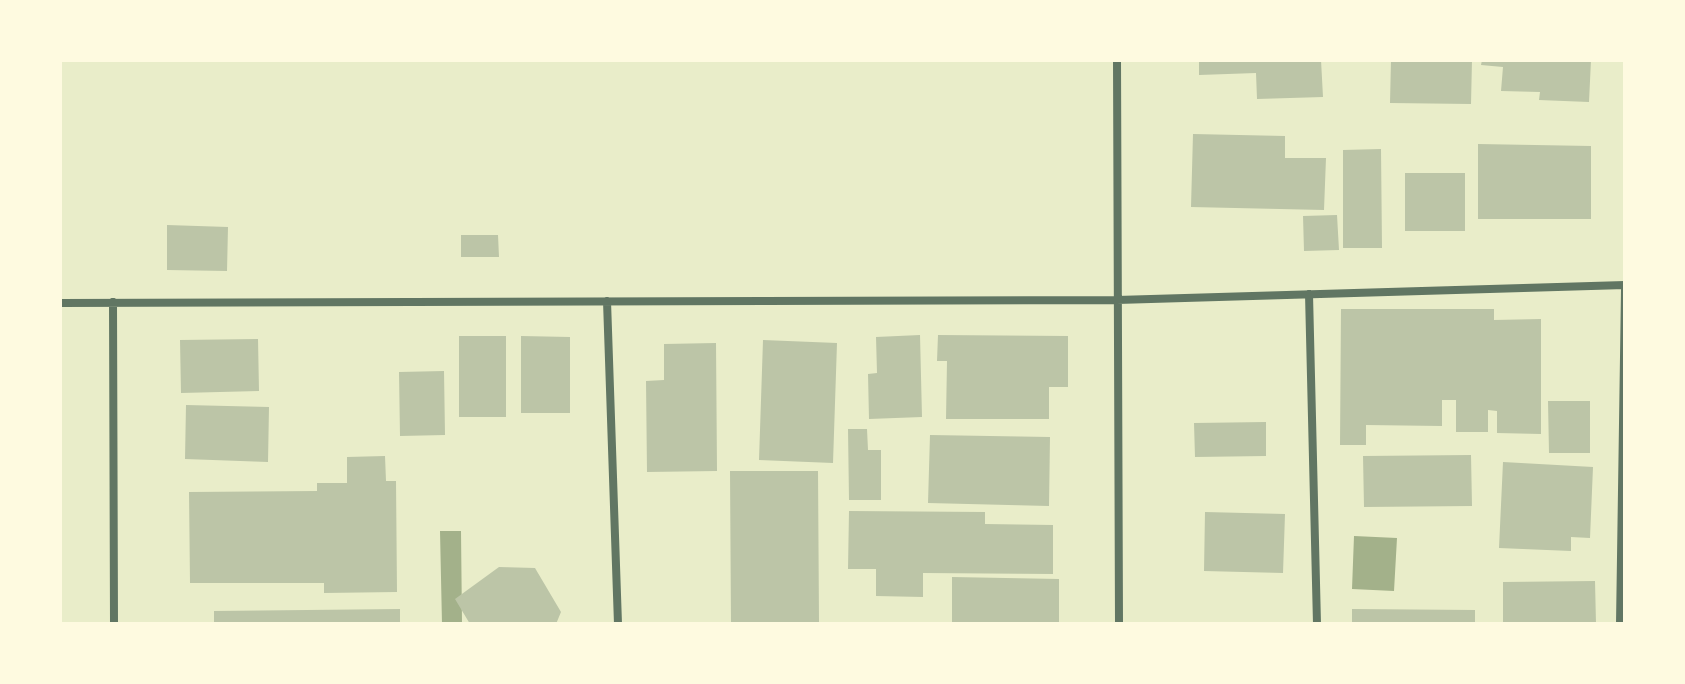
<!DOCTYPE html>
<style>
body{margin:0}
#map{position:relative;width:1685px;height:684px;overflow:hidden;background:#e9edc9;font-family:"Exo 2",sans-serif}
canvas{display:block}
.frame{position:absolute;inset:0;border:62px solid #fefae0;pointer-events:none}
</style>
<div id="map">
<canvas width="1685" height="684"></canvas>
<div class="frame"></div>
</div>
<script>
const ctx = document.querySelector('canvas').getContext('2d');
ctx.lineJoin = 'round';
function paint(path, color) { ctx.fillStyle = color; ctx.fill(path, 'evenodd'); }
const toPath = rows => new Path2D(rows.map(r => 'M' + r).join(''));
function stroke(path, color, width, dash) { ctx.strokeStyle = color; ctx.lineWidth = width; ctx.lineCap = dash ? 'butt' : 'round'; ctx.setLineDash(dash || []); ctx.stroke(path); }
paint(toPath([
 [440,531,461,531,462,624,442,624],
 [1354,536,1397,538,1394,591,1352,589]
]), '#a3b18a');
paint(toPath([
 [1199,60,1321,60,1323,97,1257,99,1256,73,1199,75],
 [1391,60,1472,60,1471,104,1390,103],
 [1482,60,1591,60,1589,102,1539,100,1540,92,1501,91,1503,67,1481,65],
 [1193,134,1285,136,1285,158,1326,158,1324,210,1191,207],
 [1478,144,1591,146,1591,219,1478,219],
 [1381,149,1382,248,1343,248,1343,150],
 [1405,173,1465,173,1465,231,1405,231],
 [1337,215,1339,250,1304,251,1303,216],
 [167,225,228,227,227,271,167,270],
 [461,235,498,235,499,257,461,257],
 [1341,309,1494,309,1494,320,1541,319,1541,434,1497,433,1497,411,1488,410,1488,432,1456,432,1456,400,1442,400,1442,426,1366,425,1366,445,1340,445],
 [920,335,922,417,869,419,868,374,877,373,876,337],
 [938,335,1068,336,1068,387,1049,387,1049,419,946,419,947,361,937,361],
 [459,336,506,336,506,417,459,417],
 [521,336,570,337,570,413,521,413],
 [258,339,259,391,181,393,180,340],
 [763,340,837,343,833,463,759,460],
 [716,343,717,471,647,472,646,381,664,380,664,344],
 [444,371,445,435,400,436,399,372],
 [1548,401,1590,401,1590,453,1549,453],
 [186,405,269,407,268,462,185,459],
 [1266,422,1266,456,1195,457,1194,423],
 [848,429,867,429,868,450,881,450,881,500,849,500],
 [930,435,1050,437,1049,506,928,503],
 [1471,455,1472,506,1364,507,1363,456],
 [385,456,386,481,396,481,397,592,324,593,324,583,190,583,189,492,317,491,317,483,347,483,347,457],
 [1503,462,1593,467,1590,538,1571,537,1571,551,1499,548],
 [730,471,818,471,819,622,731,624],
 [849,511,985,512,985,524,1053,525,1053,574,923,573,923,597,876,596,876,569,848,569],
 [1205,512,1285,514,1283,573,1204,571],
 [499,567,535,568,561,612,556,624,470,624,455,599],
 [952,577,1059,579,1059,624,952,624],
 [1595,581,1596,624,1503,624,1503,582],
 [400,609,400,624,214,624,214,611],
 [1352,609,1475,610,1475,624,1352,624]
]), '#bcc5a7');
stroke(toPath([
 [1117,60,1119,624],
 [1309,294,1317,624],
 [607,301,618,624],
 [113,302,114,624],
 [60,303,1117,300,1625,285],
 [1620,624,1625,290]
]), '#617663', 8);
</script>
